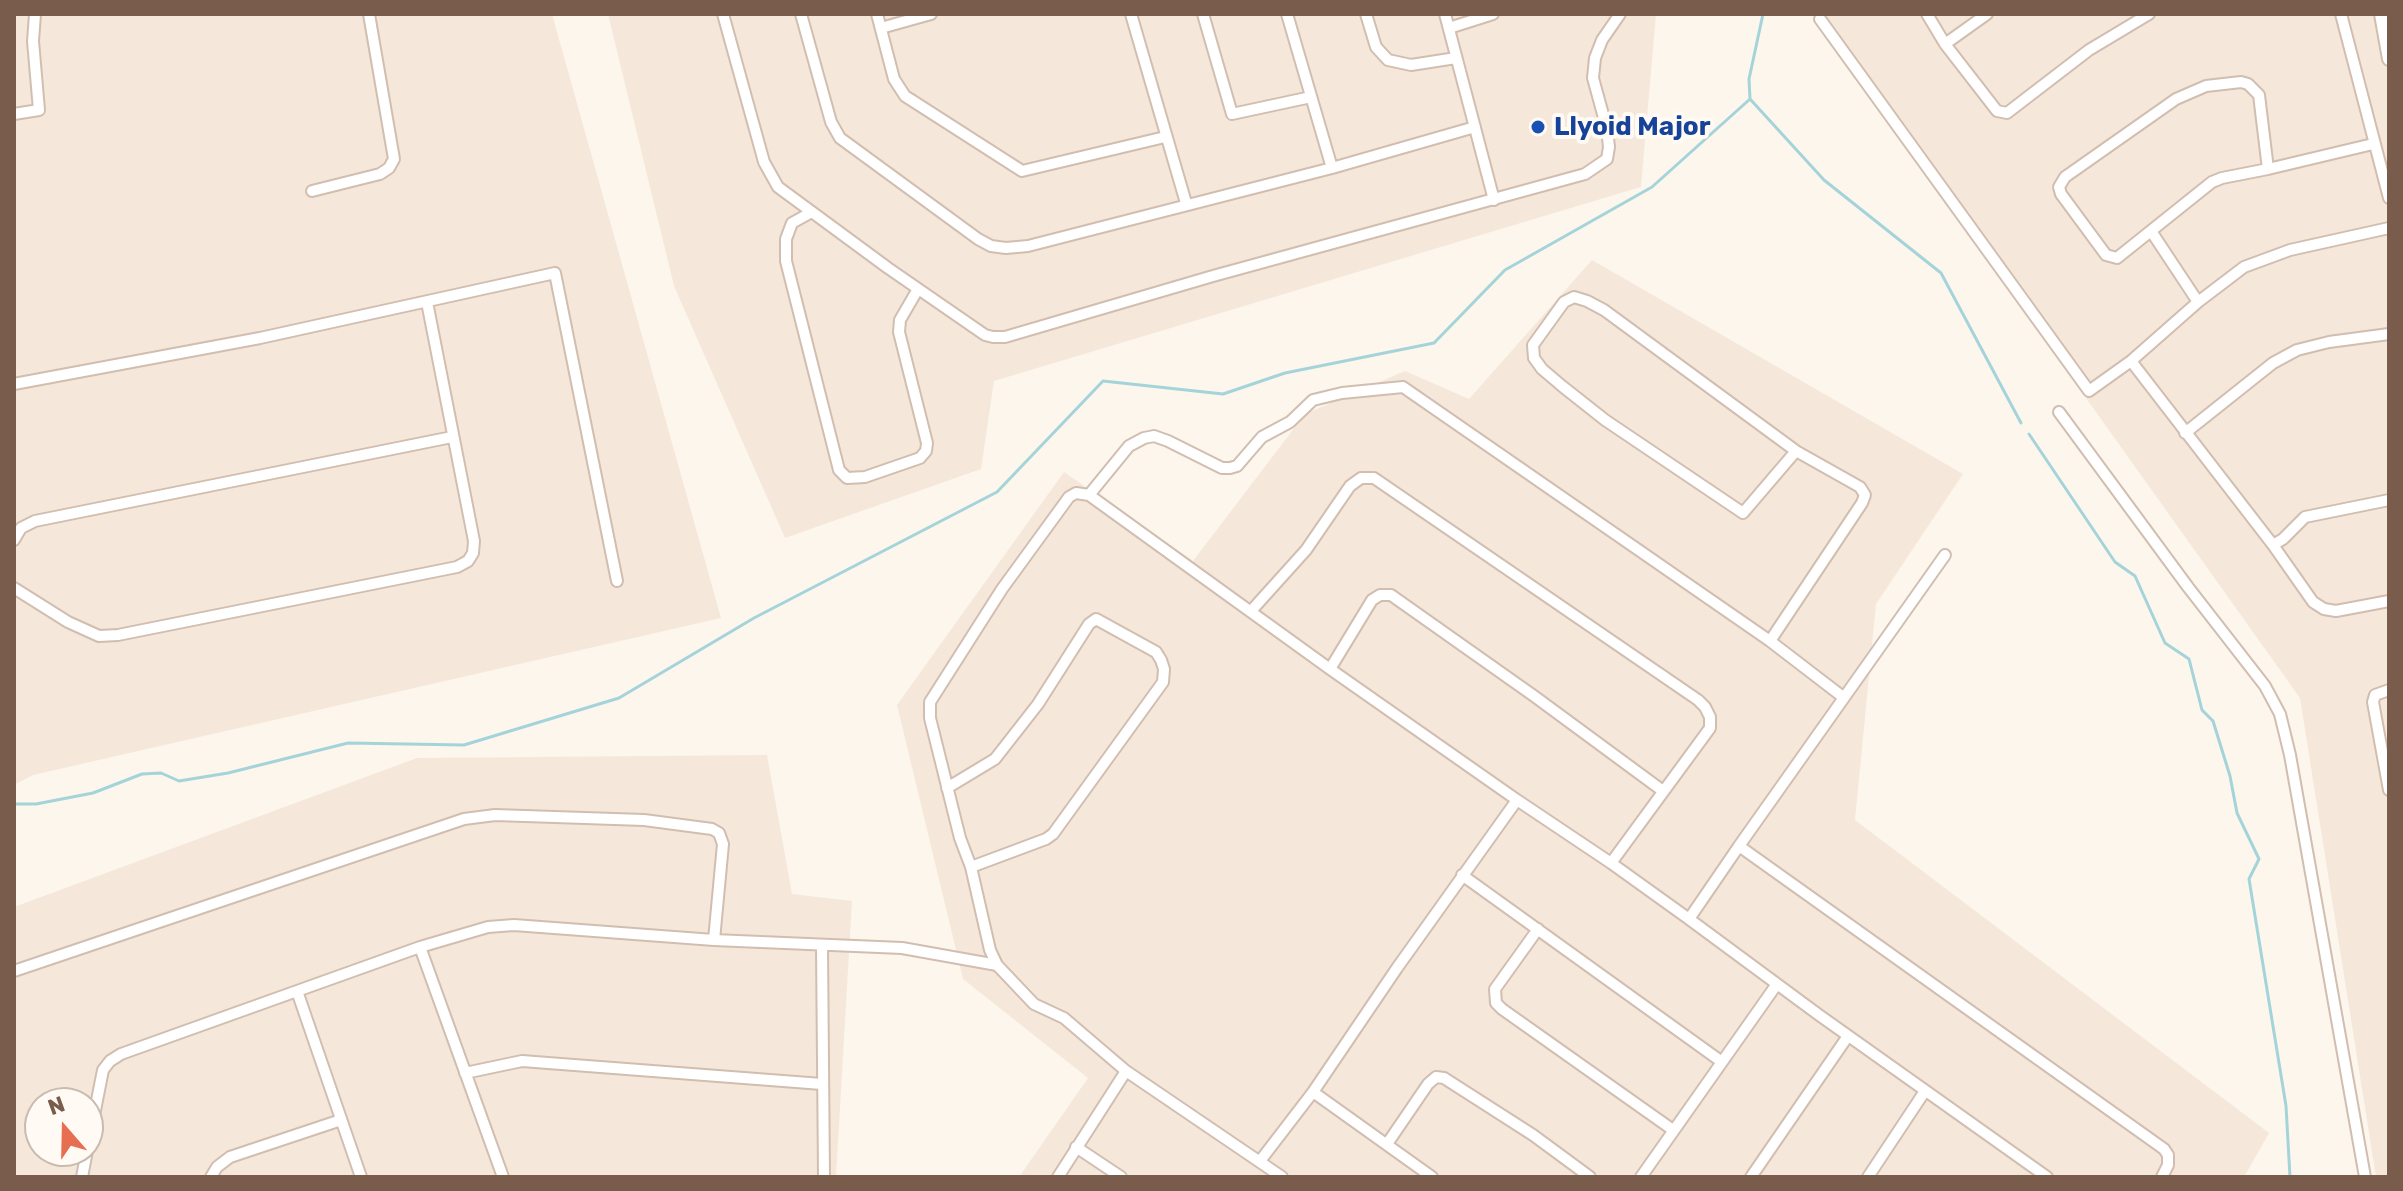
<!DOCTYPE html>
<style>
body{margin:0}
#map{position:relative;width:2403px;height:1191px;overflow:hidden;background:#fdf6ec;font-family:Rubik,sans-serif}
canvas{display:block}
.frame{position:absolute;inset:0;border:16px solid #7a5c4d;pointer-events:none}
.north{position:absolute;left:24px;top:1087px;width:80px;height:80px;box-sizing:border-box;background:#fffaf3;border:2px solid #cabbb1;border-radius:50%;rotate:340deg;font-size:22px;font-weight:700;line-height:32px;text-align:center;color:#7a5c4d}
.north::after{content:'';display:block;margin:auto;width:28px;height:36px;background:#e76f51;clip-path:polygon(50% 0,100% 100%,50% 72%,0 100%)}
</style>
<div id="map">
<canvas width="2403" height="1191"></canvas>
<div class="frame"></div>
<div class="north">N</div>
</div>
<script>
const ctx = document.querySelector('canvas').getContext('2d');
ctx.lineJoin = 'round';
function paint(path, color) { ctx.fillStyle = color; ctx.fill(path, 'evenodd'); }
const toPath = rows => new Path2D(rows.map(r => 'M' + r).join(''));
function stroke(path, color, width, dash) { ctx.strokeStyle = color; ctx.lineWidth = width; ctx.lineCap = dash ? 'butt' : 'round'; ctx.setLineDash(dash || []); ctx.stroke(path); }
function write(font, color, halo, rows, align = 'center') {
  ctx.font = font + ' Rubik,sans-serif'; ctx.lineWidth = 8; ctx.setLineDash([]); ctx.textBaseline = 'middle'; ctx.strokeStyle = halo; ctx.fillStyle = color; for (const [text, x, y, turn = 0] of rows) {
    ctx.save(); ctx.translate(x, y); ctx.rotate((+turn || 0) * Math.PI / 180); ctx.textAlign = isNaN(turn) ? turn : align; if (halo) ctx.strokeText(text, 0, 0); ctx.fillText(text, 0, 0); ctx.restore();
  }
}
paint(toPath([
 [14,14,552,14,721,618,33,775,14,785],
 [608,14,1656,14,1641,187,994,381,981,469,785,538,674,286],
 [1812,14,2389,14,2389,1177,2376,1177,2300,698],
 [1592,260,1963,474,1876,604,1855,820,2269,1133,2244,1177,1019,1177,1088,1078,963,979,897,705,1064,472,1193,561,1305,414,1405,371,1469,399],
 [767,755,792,894,852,901,836,1177,14,1177,14,907,417,758],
 [40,1103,88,1103,88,1151,40,1151]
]), '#f5e8da');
stroke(toPath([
 [1750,99,1824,180,1941,273,2021,423],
 [1750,99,1749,79,1763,14],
 [2029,434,2115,562,2135,576,2165,643,2189,659,2202,710,2213,721,2230,776,2237,813,2259,859,2249,879,2286,1106,2290,1177],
 [14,804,36,804,93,793,142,774,161,773,179,781,228,773,348,743,464,745,619,698,754,618,997,492,1103,381,1223,394,1285,373,1434,343,1505,270,1652,187,1750,99]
]), '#a5d3da', 3);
const minor = toPath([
 [723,14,764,162,778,187,888,268,985,335,993,337,1005,337,1213,276,1585,174,1607,159,1609,147,1607,129,1593,78,1595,58,1602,40,1620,14],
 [801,14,831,122,840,138,978,239,991,246,1006,248,1028,246,1332,168,1475,127],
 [877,14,894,79,905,96,1022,171,1165,137],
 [1131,14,1186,203],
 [1203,14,1232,114,1311,97],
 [1287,14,1332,168],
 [1366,14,1376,47,1388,60,1411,65,1456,58],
 [1445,14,1494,200],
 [1927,14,1945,44],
 [1987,14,1945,44,1997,111,2007,113,2089,50,2149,14],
 [2341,14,2389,198],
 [1820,19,2089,391,2131,361,2198,302,2244,267,2290,250,2389,228],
 [881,28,931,14],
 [1449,28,1493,14],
 [14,114,39,110,33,41,35,14],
 [2268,169,2259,95,2248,84,2241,82,2206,86,2176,99,2065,177,2059,187,2061,194,2106,255,2117,258,2212,182,2222,178,2268,169,2373,144],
 [312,191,380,174,389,168,394,159,369,14],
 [810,213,792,223,786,239,786,261,839,470,847,478,865,477,920,458,926,451,927,443,899,332,900,320,918,289],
 [2151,231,2198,302],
 [2131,361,2273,545,2313,602,2324,609,2336,611,2389,601],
 [14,384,260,338,555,273,617,581],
 [2059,412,2188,587,2265,686,2280,714,2290,755,2365,1177],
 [2185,433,2273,363,2297,350,2329,342,2389,334],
 [1089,495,1129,446,1144,438,1154,436,1168,441,1222,468,1230,468,1237,466,1262,437,1290,422,1313,400,1342,393,1403,387,1770,641,1843,697],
 [14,540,21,528,35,521,452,437],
 [2273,545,2283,539,2305,517,2389,500],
 [14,588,68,622,99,636,118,635,457,567,468,561,473,553,474,541,427,302],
 [1251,611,1306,550,1350,486,1361,478,1374,478,1698,700,1705,707,1710,717,1710,728,1611,863],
 [1770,641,1862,503,1865,495,1860,487,1796,451,1743,513,1605,420,1562,386,1542,369,1534,358,1533,345,1564,302,1574,297,1587,301,1604,310,1796,451],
 [1330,669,1372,600,1380,595,1391,595,1534,696,1663,791],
 [2389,690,2375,695,2373,702,2389,790],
 [947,788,995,759,1038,704,1089,624,1096,619,1156,652,1161,660,1164,669,1163,682,1053,834,1046,839,971,867],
 [1517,800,1611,863,1689,919],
 [1739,846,1945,555],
 [1462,875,1722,1062],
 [1538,929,1495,989,1496,1003,1502,1009,1673,1130],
 [822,946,824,1177],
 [420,947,503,1177],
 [14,971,464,819,495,815,644,820,712,829,719,833,723,844,714,940],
 [297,991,361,1177],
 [465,1073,522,1061,822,1084],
 [1313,1092,1432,1177],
 [1387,1144,1428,1084,1436,1077,1444,1078,1533,1135,1590,1177],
 [88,1146,103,1070,110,1061,121,1054,420,947,488,927,514,925,714,940,902,948,997,965],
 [1076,1147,1121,1177],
 [1260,1161,1313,1092,1397,968,1517,800,1330,669,1089,495,1076,493,1069,497,1002,589,930,702,930,718,960,838,971,867,990,950,997,965,1034,1004,1064,1018,1126,1071,1282,1177],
 [82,1177,87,1151],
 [211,1177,217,1167,230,1157,341,1120],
 [1058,1177,1126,1071],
 [1641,1177,1777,984],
 [1751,1177,1848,1036],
 [1868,1177,1925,1091],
 [2047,1177,1819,1015,1689,919,1739,846,2164,1149,2168,1155,2168,1165,2162,1177]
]);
const tertiary = toPath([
 [2381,14,2389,59]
]);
stroke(minor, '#d1beb0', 14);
stroke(tertiary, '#d1beb0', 16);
stroke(minor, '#fff', 10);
stroke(tertiary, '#fff', 12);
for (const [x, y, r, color] of [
 [1538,127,8,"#1a4fb4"]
]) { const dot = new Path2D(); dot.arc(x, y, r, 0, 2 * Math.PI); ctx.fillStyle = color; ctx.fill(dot); stroke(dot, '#fffaf3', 3); }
write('bold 26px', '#164399', '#fffaf3', [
 ["Llyoid Major",1554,127]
], 'left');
</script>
